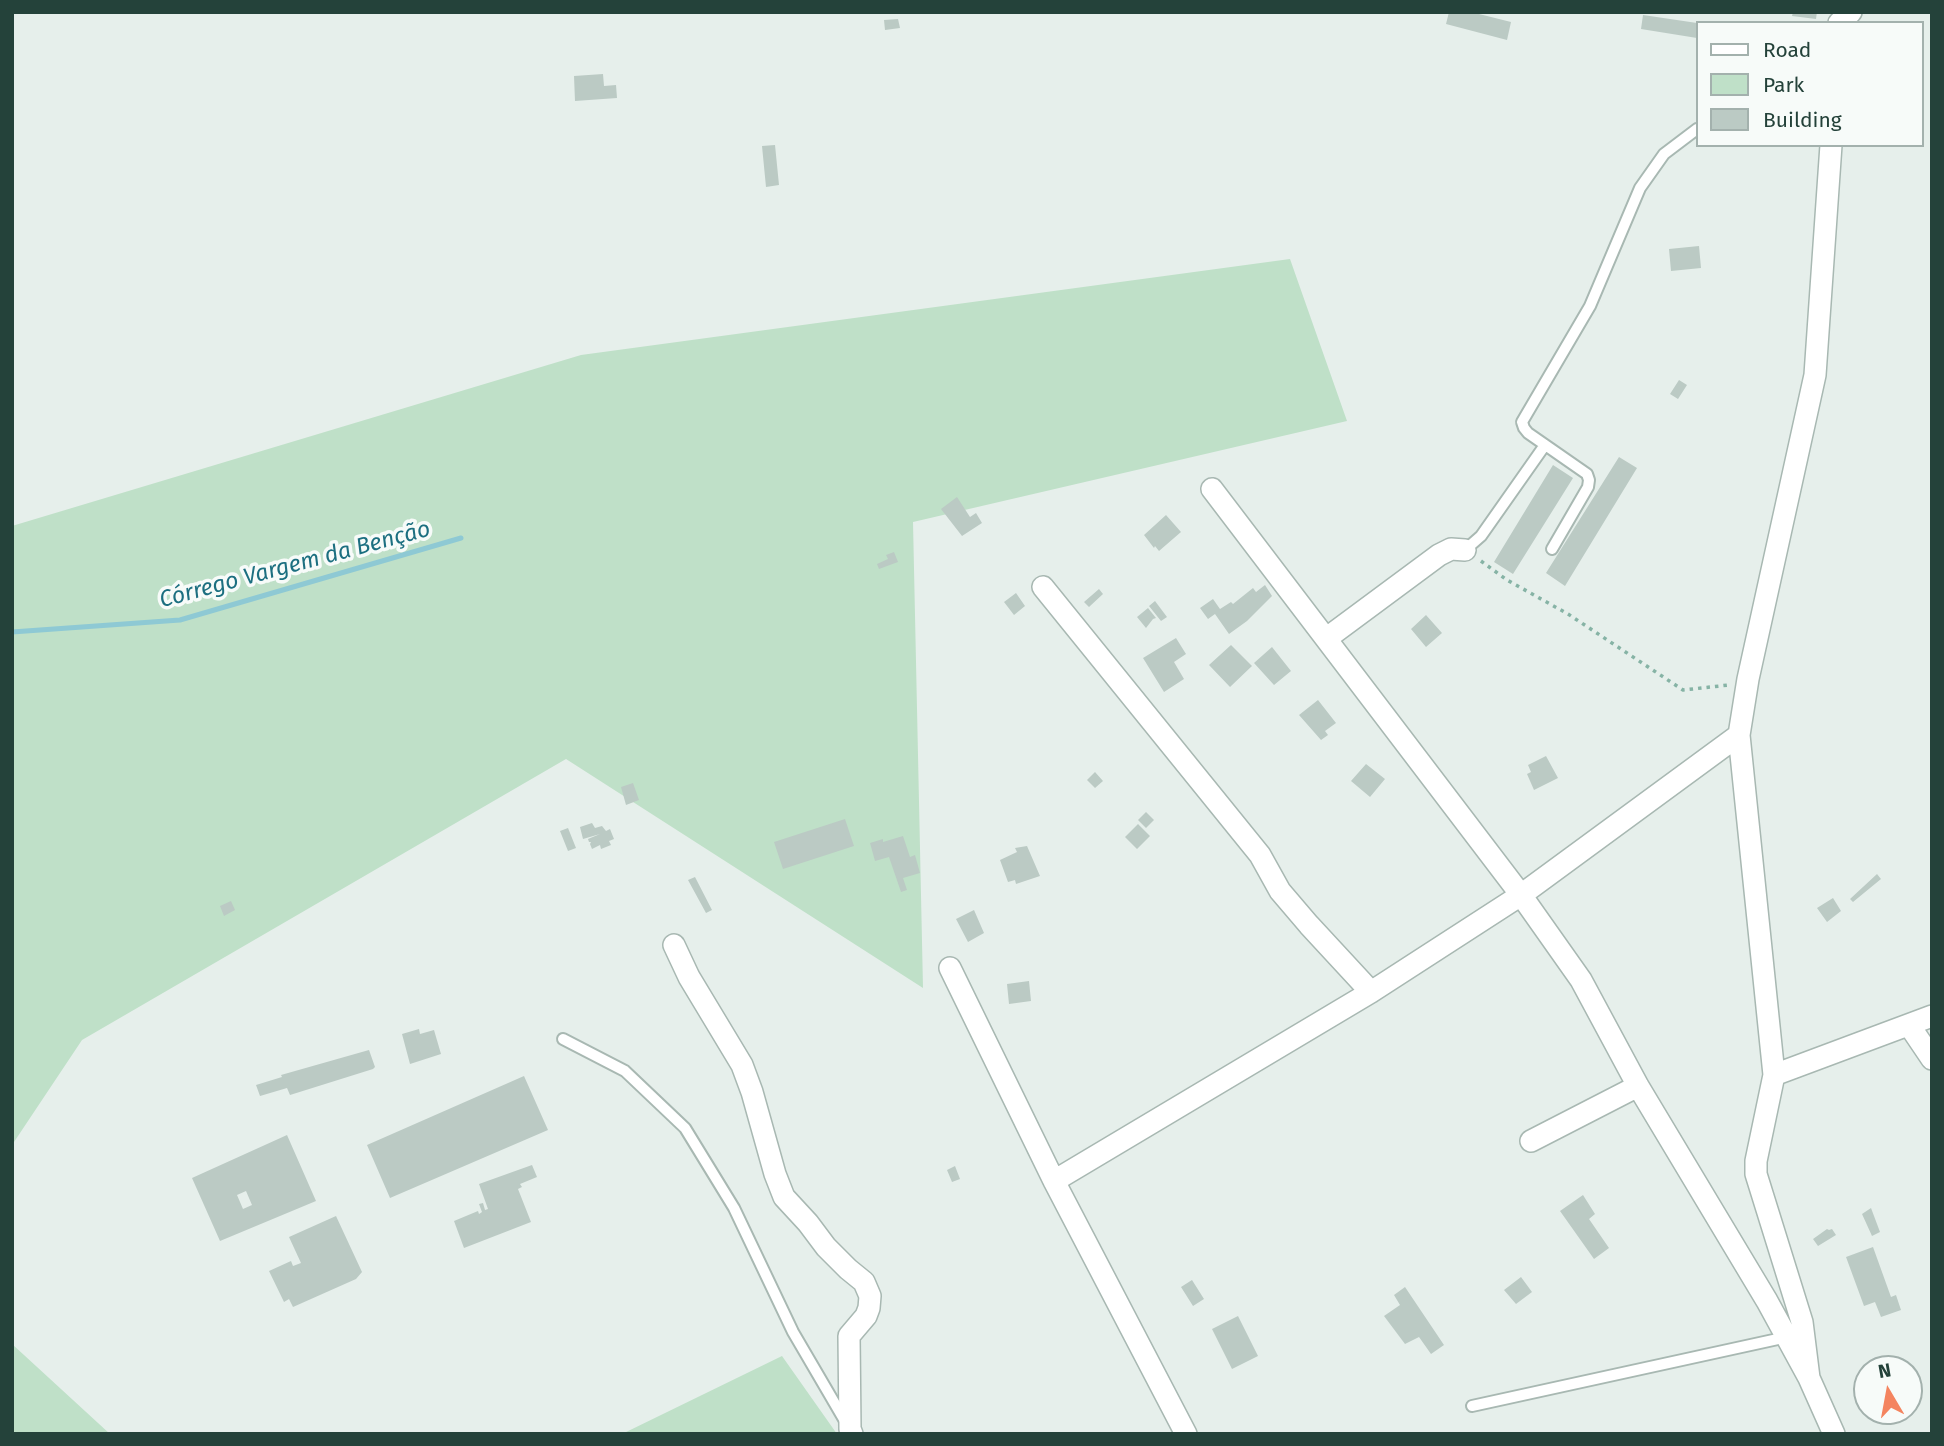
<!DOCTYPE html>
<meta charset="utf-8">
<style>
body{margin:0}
#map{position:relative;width:1944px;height:1446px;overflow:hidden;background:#e6efeb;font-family:"Fira Sans",sans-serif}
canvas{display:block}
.frame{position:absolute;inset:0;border:14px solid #24423a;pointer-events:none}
.legend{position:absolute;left:1696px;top:21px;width:228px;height:126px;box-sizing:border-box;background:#f7fbf9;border:2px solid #a3b1ad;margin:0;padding:9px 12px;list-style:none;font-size:21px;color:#24423a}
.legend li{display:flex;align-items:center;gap:14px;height:35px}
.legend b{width:35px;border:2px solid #a3b1ad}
.north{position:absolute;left:1853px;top:1355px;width:70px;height:70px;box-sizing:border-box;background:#f7fbf9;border:2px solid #a3b1ad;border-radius:50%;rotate:350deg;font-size:19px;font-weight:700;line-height:28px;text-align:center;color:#24423a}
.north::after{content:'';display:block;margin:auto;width:24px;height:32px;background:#f4845f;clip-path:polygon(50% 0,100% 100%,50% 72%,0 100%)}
</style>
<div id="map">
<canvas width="1944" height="1446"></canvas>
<div class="frame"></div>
<ul class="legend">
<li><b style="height:9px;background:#fff"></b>Road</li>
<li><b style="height:19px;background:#bfe0c8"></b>Park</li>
<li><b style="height:19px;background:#bbcac4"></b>Building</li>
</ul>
<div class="north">N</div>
</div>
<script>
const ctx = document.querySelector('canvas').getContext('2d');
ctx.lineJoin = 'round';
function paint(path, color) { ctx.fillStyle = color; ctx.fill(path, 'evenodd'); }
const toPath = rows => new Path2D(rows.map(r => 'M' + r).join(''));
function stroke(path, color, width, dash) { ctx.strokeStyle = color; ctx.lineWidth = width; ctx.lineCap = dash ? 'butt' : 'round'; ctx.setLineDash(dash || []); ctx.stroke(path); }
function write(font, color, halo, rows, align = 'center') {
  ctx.font = font + ' "Fira Sans",sans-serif'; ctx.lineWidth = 7; ctx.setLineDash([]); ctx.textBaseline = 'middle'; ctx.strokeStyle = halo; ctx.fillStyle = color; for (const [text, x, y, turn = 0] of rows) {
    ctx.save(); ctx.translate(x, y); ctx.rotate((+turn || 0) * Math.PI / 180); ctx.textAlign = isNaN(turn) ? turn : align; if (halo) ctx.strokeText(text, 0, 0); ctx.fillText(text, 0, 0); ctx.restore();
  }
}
paint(toPath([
 [1290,259,1347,421,913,522,923,988,566,759,82,1040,12,1145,12,526,581,355],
 [12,1344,110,1434,12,1434],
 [782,1356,837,1434,622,1434]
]), '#bfe0c8');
stroke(toPath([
 [12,632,180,620,461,538]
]), '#8ec9d4', 5);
paint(toPath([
 [1449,12,1471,12,1511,22,1507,40,1446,24],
 [1793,12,1817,12,1816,19,1792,16],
 [1643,15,1697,23,1697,38,1641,29],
 [898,19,900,28,885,30,884,20],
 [603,74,604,86,616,85,617,98,575,101,574,76],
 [775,145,779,185,766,187,762,146],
 [1699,246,1701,268,1671,271,1669,249],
 [1679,380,1687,385,1678,399,1670,394],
 [1619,457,1637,468,1565,586,1546,573],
 [1553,465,1573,478,1513,574,1494,562],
 [957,497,970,517,976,513,982,523,962,536,941,509],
 [1166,515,1181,532,1159,551,1155,546,1154,548,1144,535],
 [894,552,898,562,879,569,877,564,888,559,886,555],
 [1265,585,1272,596,1247,621,1229,634,1215,614,1208,619,1200,608,1213,599,1220,609,1231,602,1233,604,1253,588,1256,592],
 [1099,589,1103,594,1089,607,1084,602],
 [1016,593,1025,606,1014,615,1004,602],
 [1155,601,1167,617,1161,621,1149,606],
 [1148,608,1156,618,1153,619,1146,628,1137,617],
 [1426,615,1442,633,1426,647,1411,629],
 [1176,638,1186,654,1174,662,1184,679,1164,692,1143,658],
 [1231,645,1252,666,1230,687,1209,665],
 [1272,647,1291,671,1274,685,1254,663],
 [1318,700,1336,723,1325,731,1328,735,1321,740,1299,715],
 [1546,756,1558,778,1534,790,1527,774,1531,772,1528,765],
 [1366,764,1385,779,1370,797,1351,781],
 [1095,772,1103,781,1095,788,1087,780],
 [633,783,639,800,626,805,621,787],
 [1146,812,1154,820,1146,828,1138,820],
 [845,819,854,846,783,869,774,842],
 [592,823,595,828,602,826,606,831,610,829,614,839,609,841,611,845,601,849,600,845,592,849,590,844,591,842,589,842,588,839,600,834,583,839,580,827],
 [1138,824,1150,836,1137,849,1125,837],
 [568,828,576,848,568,851,560,831],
 [903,836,910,857,915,855,920,873,903,878,907,890,901,892,889,857,875,861,870,843,883,839,883,842],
 [1027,846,1040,876,1016,884,1015,880,1008,882,1000,860,1017,852,1015,848],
 [1877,874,1881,879,1853,902,1850,899],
 [695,877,712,910,706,913,688,880],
 [1833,898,1841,911,1827,922,1817,908],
 [231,901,235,910,224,916,220,906],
 [974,910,984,933,968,942,956,919],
 [1029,981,1031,1001,1009,1004,1007,984],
 [419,1029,420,1034,434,1030,441,1054,410,1064,402,1034],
 [369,1050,375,1067,373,1069,290,1095,287,1088,260,1096,256,1085,282,1077,281,1075],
 [524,1076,548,1130,390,1198,367,1145],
 [287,1135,316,1201,220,1241,192,1178],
 [246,1191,252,1205,243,1209,237,1195],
 [532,1165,537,1177,520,1184,522,1187,518,1189,531,1222,464,1248,454,1221,478,1211,479,1214,482,1212,479,1204,483,1203,485,1210,488,1209,479,1184],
 [955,1166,960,1179,952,1182,947,1170],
 [1583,1195,1595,1214,1589,1219,1609,1248,1594,1259,1560,1211],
 [1871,1208,1880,1232,1872,1236,1862,1214],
 [336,1216,362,1272,356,1279,293,1307,289,1299,284,1302,269,1271,291,1261,293,1266,301,1263,289,1237],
 [1827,1229,1829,1230,1832,1229,1836,1235,1818,1246,1813,1239],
 [1873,1247,1891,1297,1896,1295,1901,1310,1881,1317,1875,1302,1864,1306,1846,1257],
 [1521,1277,1532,1292,1516,1304,1504,1290],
 [1192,1280,1204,1299,1193,1306,1181,1287],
 [1405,1287,1444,1345,1431,1354,1419,1337,1405,1344,1384,1316,1400,1305,1394,1295],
 [1238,1316,1258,1356,1232,1369,1212,1329]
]), '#bbcac4');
const lane = toPath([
 [1552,549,1588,487,1589,480,1587,474,1528,433,1524,428,1522,422,1590,306,1640,188,1664,154,1697,129],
 [1465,550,1481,536,1545,445],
 [563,1039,625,1071,685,1128,734,1208,793,1332,845,1421],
 [1472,1406,1787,1337]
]);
const street = toPath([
 [1839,23,1851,12],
 [1212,489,1521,895,1581,980,1638,1086,1767,1301,1809,1378,1834,1434],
 [1043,587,1260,855,1280,891,1309,925,1371,992],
 [1327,638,1439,555,1451,549,1465,550],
 [674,945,689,977,742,1065,752,1092,775,1174,784,1197,808,1223,826,1247,848,1269,864,1282,870,1296,869,1308,866,1316,849,1336,850,1429,852,1434],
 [950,968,1054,1181,1186,1434],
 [1909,1025,1932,1059],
 [1774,1075,1932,1016],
 [1531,1141,1638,1086],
 [1054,1181,1371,992,1521,895,1739,735],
 [1809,1378,1802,1322,1756,1174,1756,1161,1774,1075,1739,735,1748,679,1815,375,1831,145]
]);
stroke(lane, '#a8b8b2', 14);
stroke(street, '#a8b8b2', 24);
stroke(toPath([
 [1481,561,1507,580,1568,614,1683,690,1729,685]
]), '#86b3a5', 3.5, [3.5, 5]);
stroke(lane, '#fff', 10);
stroke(street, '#fff', 21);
write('italic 23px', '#1c6f80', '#f7fbf9', [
 ["Córrego Vargem da Benção",295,565,-15]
]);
</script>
